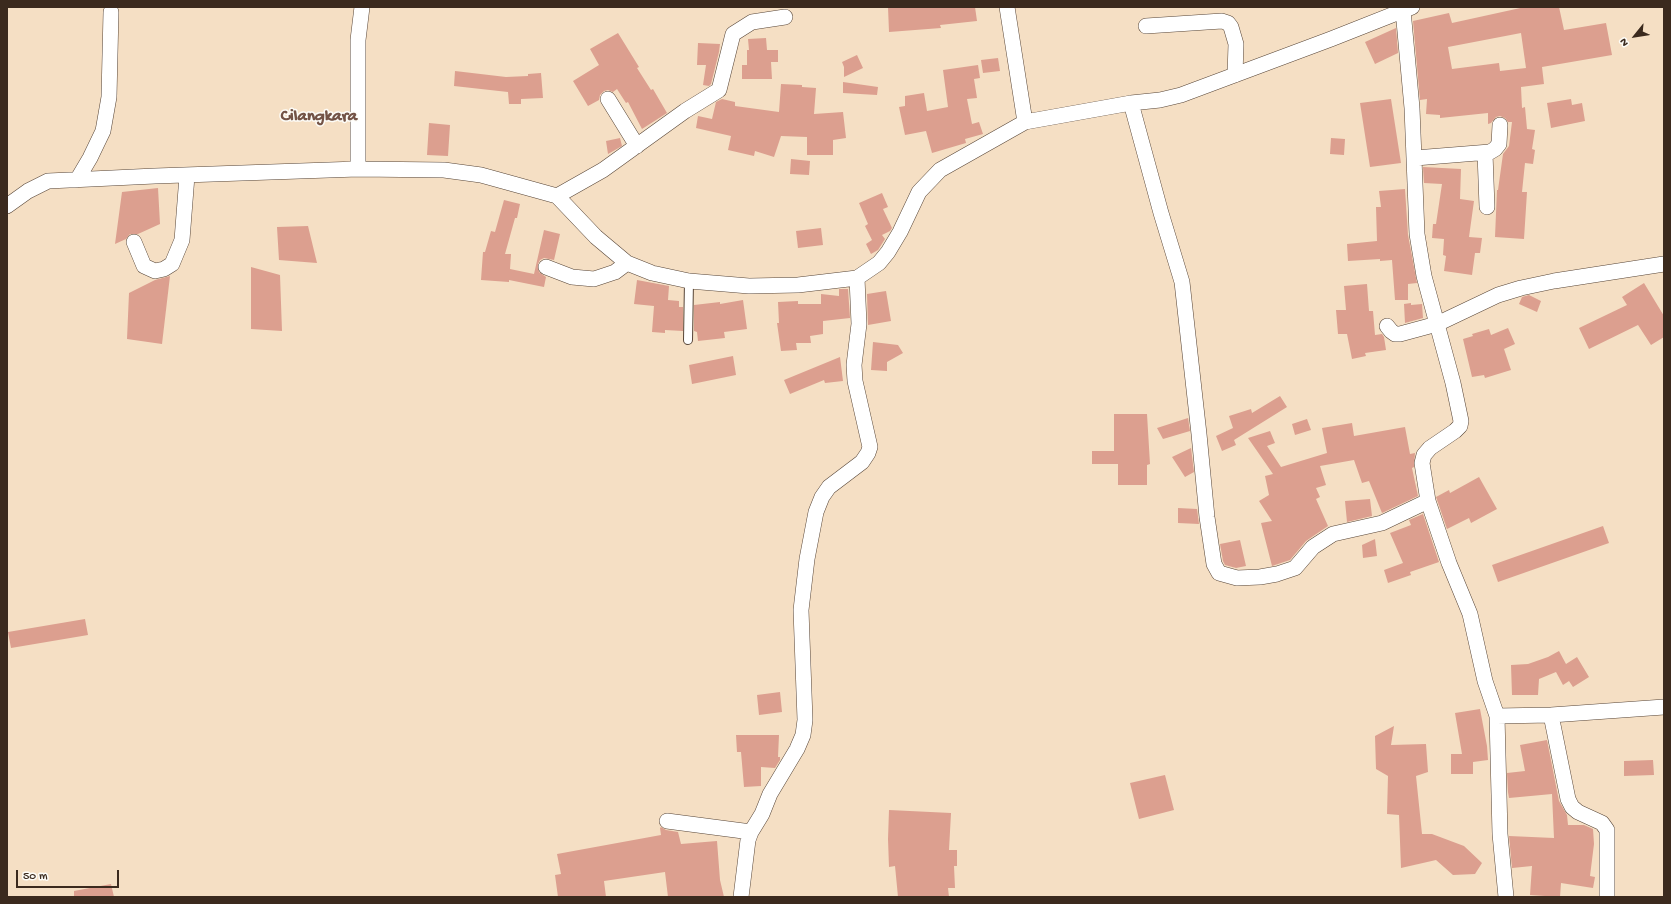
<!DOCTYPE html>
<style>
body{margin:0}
#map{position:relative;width:1671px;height:904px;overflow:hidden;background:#f5dfc4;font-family:"Gochi Hand",sans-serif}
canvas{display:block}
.frame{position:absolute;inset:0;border:8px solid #3b2a1e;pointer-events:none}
.north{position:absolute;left:1615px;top:16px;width:40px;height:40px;-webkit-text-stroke:3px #fdfcf7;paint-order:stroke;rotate:240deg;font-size:11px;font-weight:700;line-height:16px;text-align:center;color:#3b2a1e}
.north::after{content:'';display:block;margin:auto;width:14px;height:18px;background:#3b2a1e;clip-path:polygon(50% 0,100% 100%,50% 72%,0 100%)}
.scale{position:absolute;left:16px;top:870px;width:103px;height:18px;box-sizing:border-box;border:2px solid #3b2a1e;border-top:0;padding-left:5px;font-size:12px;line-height:14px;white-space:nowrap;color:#3b2a1e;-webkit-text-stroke:3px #fdfcf7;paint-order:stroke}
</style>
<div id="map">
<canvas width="1671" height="904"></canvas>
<div class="frame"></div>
<div class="north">N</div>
<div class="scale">50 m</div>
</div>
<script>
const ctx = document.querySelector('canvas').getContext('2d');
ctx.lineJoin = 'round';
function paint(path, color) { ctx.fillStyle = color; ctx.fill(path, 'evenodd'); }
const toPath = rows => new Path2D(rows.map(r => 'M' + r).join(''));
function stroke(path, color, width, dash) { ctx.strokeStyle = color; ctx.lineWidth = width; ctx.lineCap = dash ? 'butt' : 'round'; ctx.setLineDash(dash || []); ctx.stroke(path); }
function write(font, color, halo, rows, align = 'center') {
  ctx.font = font + ' "Gochi Hand",sans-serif'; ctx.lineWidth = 3; ctx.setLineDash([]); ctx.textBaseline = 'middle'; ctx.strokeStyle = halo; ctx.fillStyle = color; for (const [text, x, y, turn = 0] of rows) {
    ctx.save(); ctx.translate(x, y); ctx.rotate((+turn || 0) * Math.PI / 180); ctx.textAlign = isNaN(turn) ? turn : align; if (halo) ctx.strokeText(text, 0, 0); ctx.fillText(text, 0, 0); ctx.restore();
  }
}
paint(toPath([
 [888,7,975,7,977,21,940,25,941,28,889,32],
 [1525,7,1559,7,1564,30,1606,23,1612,55,1542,67,1544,84,1521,87,1522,108,1525,107,1527,129,1535,130,1532,149,1535,150,1533,164,1525,163,1522,192,1527,192,1524,239,1495,237,1497,190,1498,190,1503,154,1509,146,1512,122,1508,122,1505,118,1500,116,1496,117,1491,123,1488,124,1488,113,1440,118,1440,115,1426,114,1427,99,1420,100,1413,21,1449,13,1452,23],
 [1521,33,1526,68,1500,71,1499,63,1452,69,1448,47],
 [1396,28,1398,53,1375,64,1365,42],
 [618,33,639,67,637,68,651,90,653,89,667,113,642,129,628,102,626,103,617,89,613,92,608,90,604,91,600,95,599,100,588,106,573,81,599,65,590,49],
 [766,38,767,50,778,50,778,62,771,62,772,79,742,79,742,65,747,65,747,50,749,50,748,39],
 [698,43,720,44,719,52,711,84,709,86,703,85,706,65,697,65],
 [857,55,863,68,844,77,844,67,842,62],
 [998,58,1000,71,983,73,981,60],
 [978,65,980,78,974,79,977,98,967,99,972,124,979,122,983,134,965,139,966,143,932,153,926,131,905,135,899,107,905,106,905,96,924,93,927,111,948,107,943,70],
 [455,71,506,77,528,76,528,74,541,73,543,98,521,99,521,104,509,104,508,92,454,86],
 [843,82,878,87,877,95,843,93],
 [781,84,802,85,802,87,816,88,814,114,843,112,846,138,833,140,833,155,807,155,807,137,781,136,774,157,755,151,754,156,728,150,731,136,696,128,698,116,712,119,716,102,722,99,735,102,735,106,779,112],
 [1391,99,1401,163,1370,167,1360,103],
 [1571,99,1572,105,1582,103,1585,121,1551,128,1547,103],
 [429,123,450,125,448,156,427,155],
 [620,138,622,146,608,154,606,141],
 [1331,138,1345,139,1344,155,1330,154],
 [791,159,810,161,809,175,790,174],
 [1423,167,1461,169,1460,199,1474,201,1469,237,1482,238,1480,253,1475,253,1472,275,1444,271,1446,256,1443,255,1444,239,1432,238,1433,224,1436,224,1442,184,1424,183],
 [158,188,160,224,138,234,130,234,126,239,115,244,122,192],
 [1405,189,1408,235,1417,283,1408,284,1408,300,1395,300,1392,260,1380,261,1380,259,1348,261,1347,244,1377,241,1376,207,1381,207,1379,191],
 [882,193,888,207,883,209,892,228,890,231,882,235,885,239,878,250,871,254,866,244,872,240,865,226,868,224,859,203],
 [504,200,520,204,517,218,515,218,505,254,511,254,510,269,534,274,544,230,560,234,554,260,544,258,540,260,538,264,539,272,546,277,544,287,509,280,509,282,481,280,483,252,485,252,491,231,495,232],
 [308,226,317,263,279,260,277,227],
 [821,228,823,245,798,248,796,231],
 [251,267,280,275,282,331,251,329],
 [170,276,162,344,127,339,129,293,155,280],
 [637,280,669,286,668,300,679,301,679,307,683,307,683,331,665,330,665,333,652,332,654,306,634,304],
 [1644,283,1664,316,1664,337,1651,345,1638,325,1589,349,1579,328,1627,305,1622,297],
 [1367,284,1369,311,1373,311,1375,335,1382,334,1384,337,1386,350,1365,353,1366,356,1352,359,1347,334,1338,334,1336,310,1346,310,1344,286],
 [839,289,848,289,850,318,823,321,823,334,810,336,811,343,796,343,797,350,781,351,777,323,779,323,778,302,798,301,798,304,821,304,821,294,839,296],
 [886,291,891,321,868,325,867,294],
 [1529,295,1541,301,1537,312,1519,304,1522,297],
 [743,300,747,329,724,332,725,338,698,341,697,332,694,331,694,305,720,302,720,304],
 [1411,303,1411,305,1422,304,1423,318,1405,323,1404,304],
 [1508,328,1515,344,1504,349,1511,370,1485,378,1484,375,1472,377,1463,339,1473,336,1472,334,1489,329,1491,335],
 [873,342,898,345,903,353,887,362,887,371,871,370],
 [733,356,736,375,692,384,689,365],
 [840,357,843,381,825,383,824,380,790,394,784,380],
 [1280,396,1287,407,1234,440,1236,445,1222,451,1216,436,1233,428,1229,416,1251,409,1252,413],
 [1114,414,1147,414,1150,464,1147,465,1147,485,1118,485,1118,464,1092,464,1092,451,1114,451],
 [1188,418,1190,431,1163,439,1157,428],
 [1307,419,1311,430,1295,435,1292,424],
 [1352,423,1354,436,1405,427,1410,454,1415,453,1414,467,1412,468,1418,496,1382,513,1369,481,1362,483,1354,460,1320,466,1326,485,1316,488,1320,497,1316,499,1328,526,1306,541,1290,560,1272,566,1261,523,1272,521,1259,501,1269,495,1265,476,1273,474,1248,438,1270,431,1275,443,1267,446,1281,467,1327,453,1322,428],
 [1191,448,1194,472,1185,477,1172,457],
 [1479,477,1497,509,1471,523,1469,518,1447,529,1436,497,1449,490,1450,493],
 [1370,499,1372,516,1347,522,1345,501],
 [1178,508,1197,509,1199,524,1178,523],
 [1423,514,1439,562,1410,572,1411,575,1388,583,1384,570,1403,563,1390,533,1411,525,1409,520],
 [1603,526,1609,543,1498,582,1492,565],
 [1375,539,1377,556,1363,558,1362,545],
 [1240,540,1246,566,1236,568,1225,565,1223,561,1220,544],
 [85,619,88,635,11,648,8,632],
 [1559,651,1566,664,1577,657,1589,677,1573,687,1569,681,1563,685,1556,672,1539,679,1538,695,1512,695,1511,665,1528,664,1548,657],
 [780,692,782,712,759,715,757,695],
 [1480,709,1487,746,1488,760,1473,762,1473,774,1451,774,1451,754,1462,754,1455,713],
 [1394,726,1391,745,1426,744,1428,772,1416,776,1422,834,1432,834,1464,846,1482,863,1475,874,1453,875,1436,860,1401,868,1399,815,1387,814,1388,776,1376,769,1375,736],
 [736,735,779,735,778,757,780,757,780,760,775,768,761,767,761,786,744,787,741,752,737,752],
 [1547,740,1559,801,1567,815,1568,825,1584,825,1593,829,1594,844,1590,876,1595,877,1593,888,1561,883,1560,897,1530,895,1532,866,1512,868,1509,836,1554,838,1552,794,1509,798,1508,792,1507,773,1525,771,1520,745],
 [1653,760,1654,775,1624,776,1624,761],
 [1165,775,1174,810,1139,819,1130,783],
 [889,810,951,813,949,850,957,850,957,866,954,866,955,888,948,888,949,897,898,897,895,866,889,867,888,839],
 [661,827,666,830,678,832,681,844,717,841,720,880,724,897,668,897,665,872,604,881,606,897,558,897,555,875,561,874,557,854,661,835,660,828],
 [111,884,114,897,74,897,74,891]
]), '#dc9f8f');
const lane = toPath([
 [688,340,689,281]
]);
const street = toPath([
 [1007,7,1025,122],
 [1403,10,1412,108,1417,234,1424,276,1453,383,1461,421,1460,426,1455,431,1430,448,1424,455,1422,463,1428,501,1449,563,1470,614,1485,681,1497,716,1551,715,1664,707],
 [1146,26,1222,21,1228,23,1231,27,1236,44,1235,75],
 [608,99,637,146],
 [1131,103,1161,213,1182,282,1199,434,1207,517,1214,564,1219,573,1237,578,1260,577,1277,574,1295,568,1313,547,1333,534,1382,523,1428,501],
 [1485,153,1487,207],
 [1415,158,1490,152,1495,149,1499,144,1500,125],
 [358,169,358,40,362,7],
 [77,180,90,158,103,131,109,97,111,12],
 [557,196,603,170,685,111,719,90,733,34,752,22,785,17],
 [7,206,28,191,48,181,155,176,358,169,444,170,481,175,557,196,596,237,627,263,652,273,689,281,749,286,798,285,857,278,879,263,888,252,900,232,919,192,940,170,1025,122,1131,103,1160,100,1181,95,1331,39,1412,7],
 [134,242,144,266,155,271,164,269,172,264,182,240,187,176],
 [546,267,572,277,594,279,615,272,627,263],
 [1387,326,1391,331,1395,334,1400,334,1437,324,1498,295,1521,288,1554,281,1664,264],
 [1551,715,1568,799,1572,807,1578,812,1602,823,1607,830,1607,897],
 [1497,716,1500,834,1506,897],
 [667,821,751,832],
 [741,897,748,840,751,832,762,814,770,794,797,749,803,735,805,720,801,610,807,559,816,512,822,497,829,487,862,462,868,453,870,447,855,381,854,365,859,324,857,278]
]);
stroke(lane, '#574537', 10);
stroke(street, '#574537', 16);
stroke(lane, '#fff', 8);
stroke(street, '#fff', 15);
write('bold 17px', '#735346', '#fdfcf7', [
 ["Cilangkara",319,117]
]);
</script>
